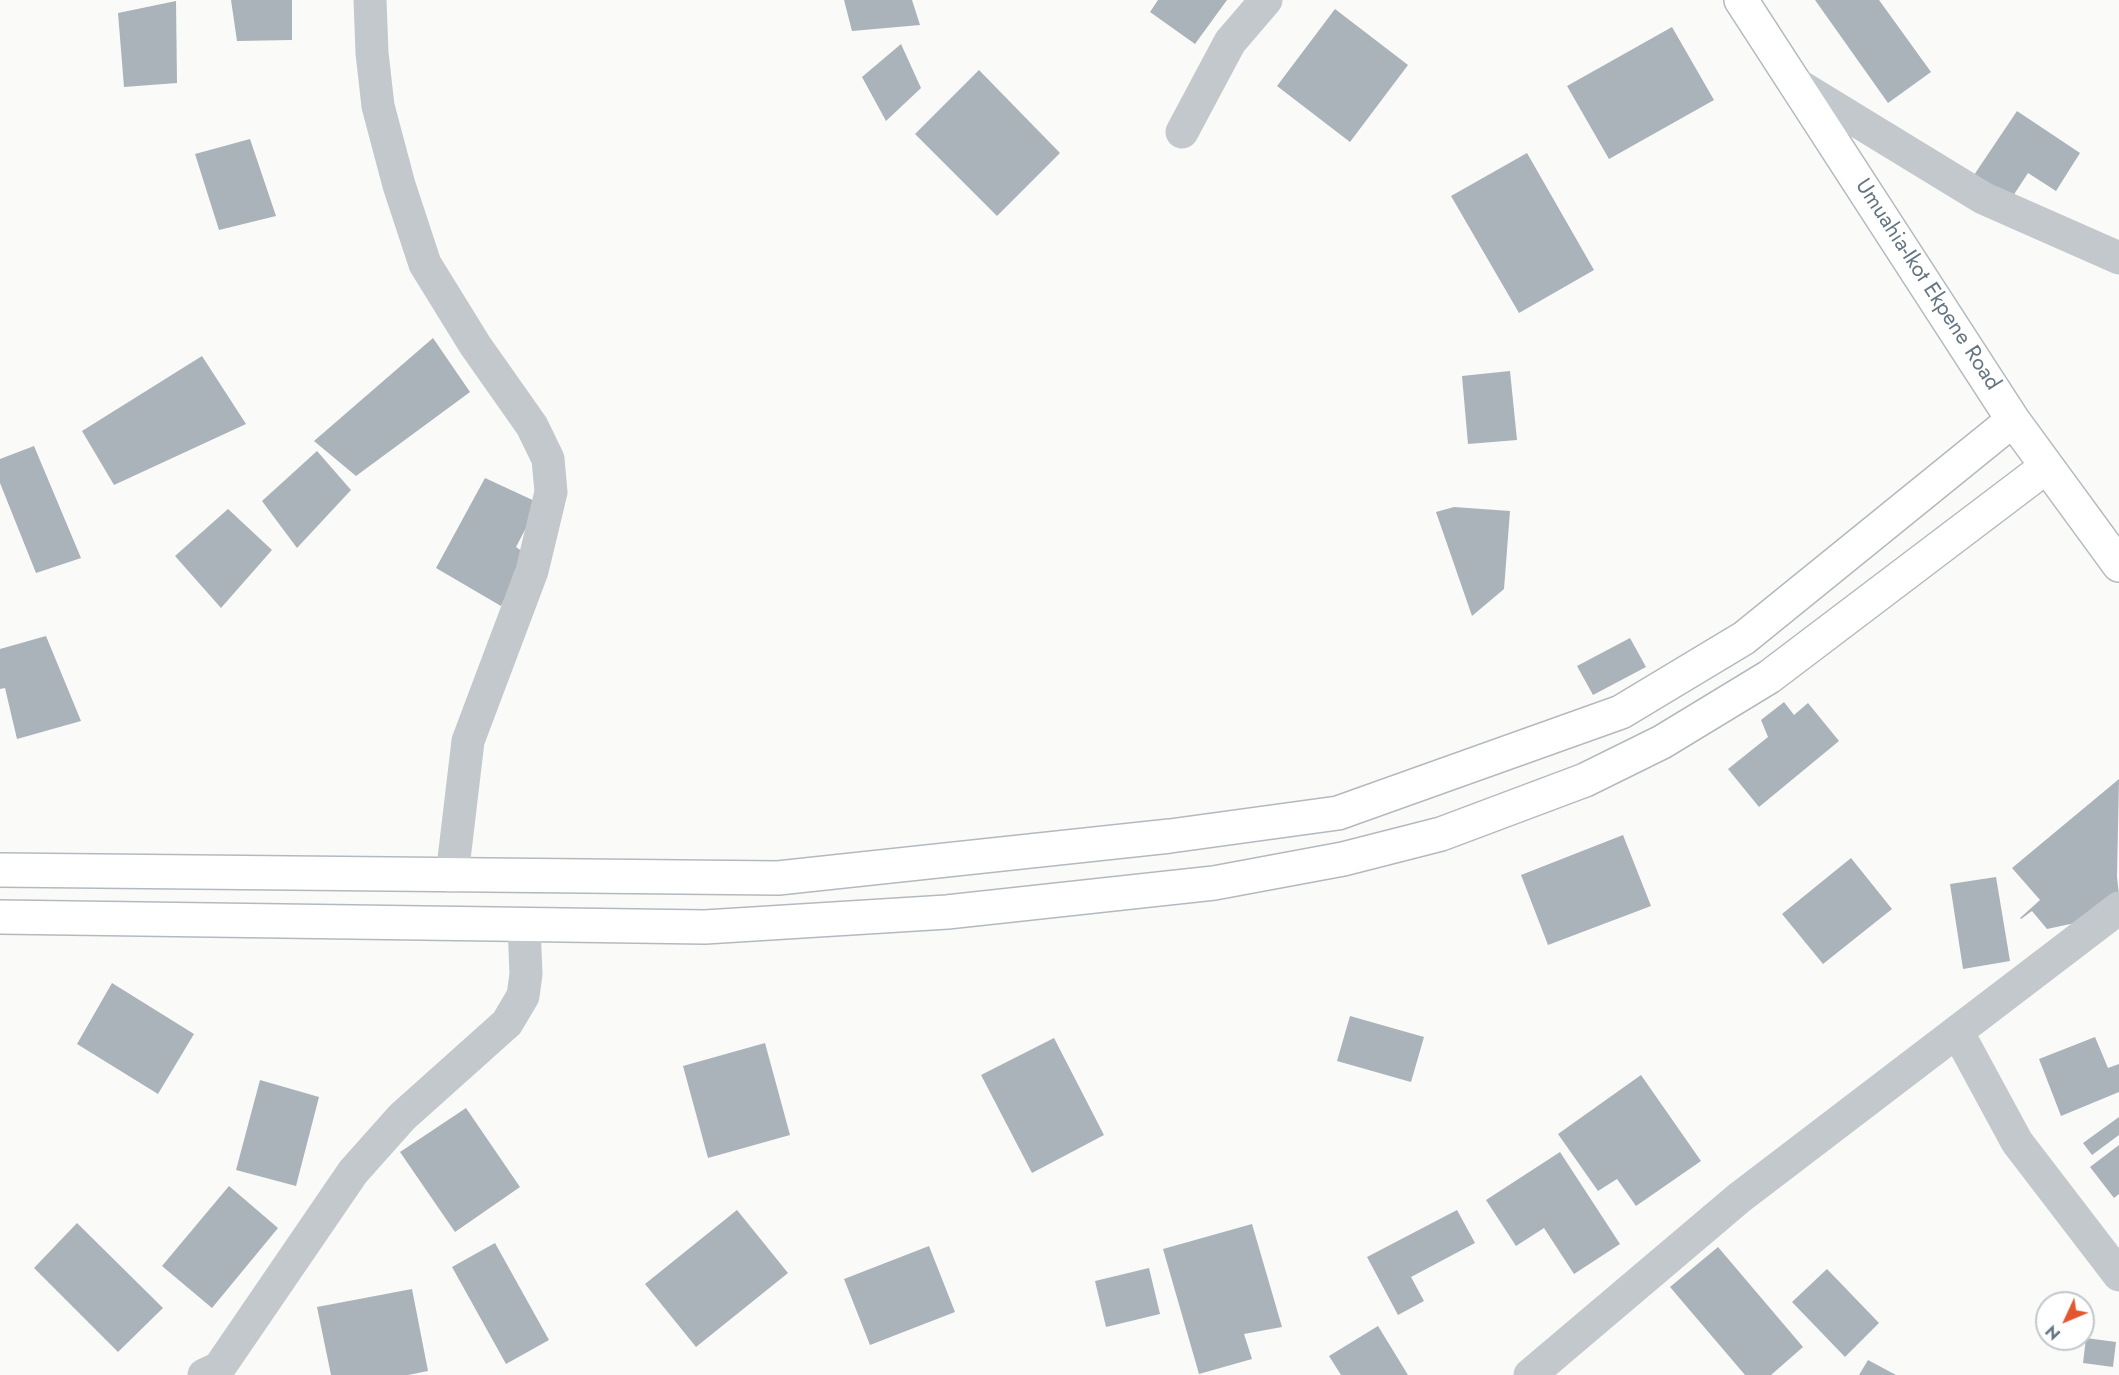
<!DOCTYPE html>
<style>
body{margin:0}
#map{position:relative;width:2119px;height:1375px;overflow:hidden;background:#fafaf8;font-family:Jost,sans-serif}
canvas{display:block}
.north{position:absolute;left:2035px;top:1291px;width:60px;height:60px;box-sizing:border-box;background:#fff;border:2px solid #c1c8cd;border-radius:50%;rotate:226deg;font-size:16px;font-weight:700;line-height:24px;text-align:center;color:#657683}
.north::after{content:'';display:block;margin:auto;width:21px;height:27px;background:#e4572e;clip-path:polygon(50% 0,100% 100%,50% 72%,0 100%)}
</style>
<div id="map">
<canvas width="2119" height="1375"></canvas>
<div class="north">N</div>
</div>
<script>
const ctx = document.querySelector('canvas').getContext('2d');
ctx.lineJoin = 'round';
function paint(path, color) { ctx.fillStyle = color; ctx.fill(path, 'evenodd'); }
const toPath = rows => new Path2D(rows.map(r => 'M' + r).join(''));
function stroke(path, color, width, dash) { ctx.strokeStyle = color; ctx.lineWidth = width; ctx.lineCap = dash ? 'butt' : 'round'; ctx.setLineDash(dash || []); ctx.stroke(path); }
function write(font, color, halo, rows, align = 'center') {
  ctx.font = font + ' Jost,sans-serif'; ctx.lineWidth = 6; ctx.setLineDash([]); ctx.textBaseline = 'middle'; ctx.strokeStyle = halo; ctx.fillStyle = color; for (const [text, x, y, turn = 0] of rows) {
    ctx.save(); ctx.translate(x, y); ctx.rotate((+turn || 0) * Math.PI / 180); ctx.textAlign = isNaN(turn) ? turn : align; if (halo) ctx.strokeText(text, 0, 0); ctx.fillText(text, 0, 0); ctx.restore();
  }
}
paint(toPath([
 [231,0,292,0,292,40,237,41],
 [844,0,912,0,920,25,852,31],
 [1158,0,1227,0,1195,44,1150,12],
 [1815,0,1879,0,1931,72,1888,103],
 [176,1,177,83,124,87,118,13],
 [1335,9,1408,65,1350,142,1277,86],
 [1672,27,1714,100,1609,159,1567,86],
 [901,44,921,88,886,121,862,77],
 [979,70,1060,153,997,216,915,134],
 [2017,111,2080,153,2056,191,2028,173,2011,199,1974,175],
 [250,139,276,216,219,230,195,154],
 [1527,153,1594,270,1519,313,1451,196],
 [433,338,470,392,356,476,314,441],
 [202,356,246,424,114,485,82,431],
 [1510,371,1517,440,1468,444,1462,376],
 [34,446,81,558,36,573,0,483,0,459],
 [317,451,351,490,297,548,262,501],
 [485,478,539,503,516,547,526,554,501,606,436,568],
 [1454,507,1510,511,1504,589,1472,616,1436,512],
 [228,509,272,550,221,608,175,556],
 [46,636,81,721,17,739,5,688,0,689,0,649],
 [1630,638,1646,667,1593,695,1577,666],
 [1784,702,1794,715,1808,703,1839,741,1759,807,1728,769,1768,737,1761,720],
 [2119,779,2117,877,2119,895,2089,920,2047,929,2032,911,2021,919,2020,918,2040,900,2012,868],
 [1623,835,1651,906,1548,945,1521,875],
 [1851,858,1892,909,1823,964,1782,914],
 [1996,877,2010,961,1963,969,1950,884],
 [112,983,194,1034,158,1094,77,1044],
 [1350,1016,1424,1037,1411,1082,1337,1061],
 [2095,1037,2108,1068,2119,1064,2119,1092,2061,1116,2039,1059],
 [1054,1038,1104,1135,1032,1173,981,1075],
 [765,1043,790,1135,708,1158,683,1066],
 [1641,1075,1701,1161,1636,1206,1617,1179,1598,1191,1558,1134],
 [260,1080,319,1097,296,1186,236,1170],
 [466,1108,520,1187,455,1232,400,1152],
 [2119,1117,2119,1135,2092,1155,2083,1143],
 [2119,1145,2119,1194,2114,1198,2090,1167],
 [1560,1152,1620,1244,1574,1274,1544,1228,1516,1246,1486,1200],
 [229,1186,278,1228,212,1308,162,1266],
 [737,1210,788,1273,696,1347,645,1284],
 [1457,1210,1475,1243,1411,1277,1424,1301,1398,1315,1367,1257],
 [77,1223,163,1308,118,1352,34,1268],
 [1252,1224,1282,1327,1244,1334,1252,1359,1199,1374,1163,1249],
 [495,1243,549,1340,506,1364,452,1267],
 [929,1246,955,1312,870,1345,844,1279],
 [1718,1247,1803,1347,1771,1375,1745,1375,1670,1287],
 [1149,1268,1160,1314,1106,1327,1095,1281],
 [1827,1269,1879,1323,1845,1357,1792,1302],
 [412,1289,428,1371,408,1375,331,1375,317,1307],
 [1378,1326,1408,1375,1341,1375,1329,1356],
 [2086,1338,2116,1342,2113,1367,2083,1363],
 [1868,1360,1896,1375,1859,1375]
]), '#aab3b9');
const secondary = toPath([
 [1741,0,2013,420,2119,565],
 [0,870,778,878,1170,836,1338,813,1621,712,1744,638,2013,420],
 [0,917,705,927,947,912,1214,883,1343,859,1441,834,1585,780,1662,742,1769,677,2046,467]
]);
stroke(secondary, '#b3babf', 36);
stroke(toPath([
 [370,0,372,53,378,106,399,185,425,264,475,345,532,426,548,459,551,492,532,571,468,741,452,876],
 [1798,85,1983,198,2119,258],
 [1182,132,1230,42,1266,0],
 [1958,1033,2017,1142,2119,1275],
 [204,1375,219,1368,353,1172,402,1117,507,1023,523,996,526,974,524,925],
 [1530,1375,1739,1198,2119,908]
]), '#c3c8cc', 33);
stroke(secondary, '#fff', 33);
write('22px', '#657683', '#fff', [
 ["Umuahia-Ikot Ekpene Road",1927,285,57]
]);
</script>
